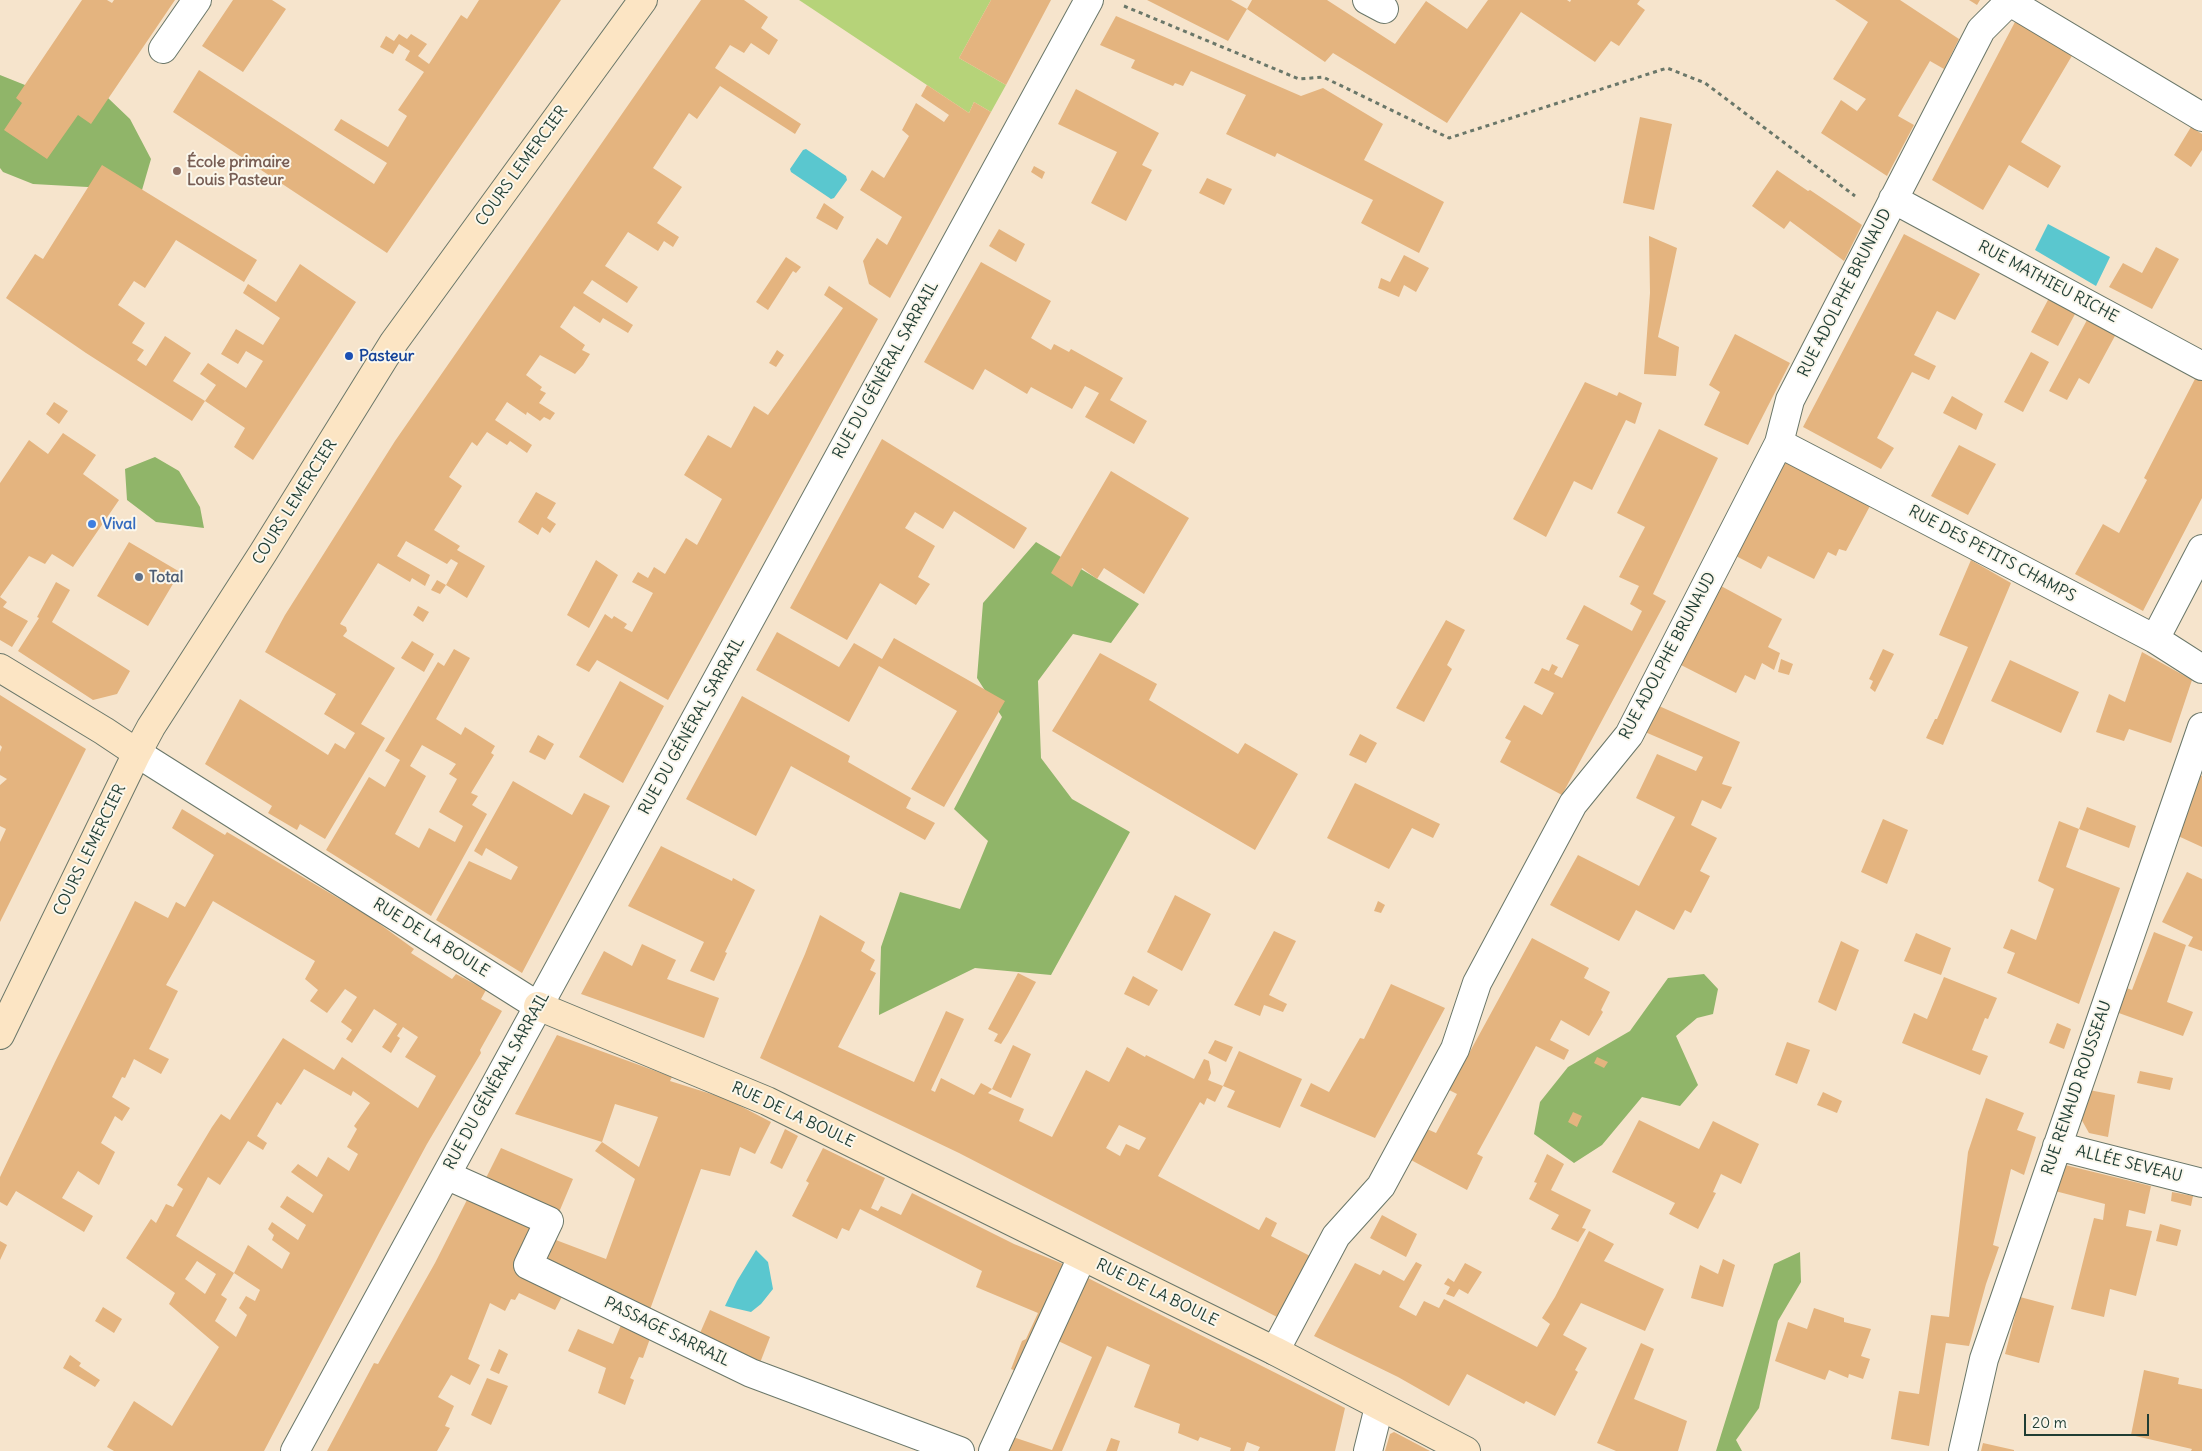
<!DOCTYPE html>
<meta charset="utf-8">
<style>
body{margin:0}
#map{position:relative;width:2202px;height:1451px;overflow:hidden;background:#f6e4cc;font-family:Delius,sans-serif}
canvas{display:block}
.scale{position:absolute;left:2024px;top:1414px;width:125px;height:22px;box-sizing:border-box;border:2px solid #1f3d34;border-top:0;padding-left:6px;font-size:15px;line-height:18px;white-space:nowrap;color:#1f3d34;-webkit-text-stroke:4px #fbf7ec;paint-order:stroke}
</style>
<div id="map">
<canvas width="2202" height="1451"></canvas>
<div class="scale">20 m</div>
</div>
<script>
const ctx = document.querySelector('canvas').getContext('2d');
ctx.lineJoin = 'round';
function paint(path, color) { ctx.fillStyle = color; ctx.fill(path, 'evenodd'); }
const toPath = rows => new Path2D(rows.map(r => 'M' + r).join(''));
function stroke(path, color, width, dash) { ctx.strokeStyle = color; ctx.lineWidth = width; ctx.lineCap = dash ? 'butt' : 'round'; ctx.setLineDash(dash || []); ctx.stroke(path); }
function write(font, color, halo, rows, align = 'center') {
  ctx.font = font + ' Delius,sans-serif'; ctx.lineWidth = 4; ctx.setLineDash([]); ctx.textBaseline = 'middle'; ctx.strokeStyle = halo; ctx.fillStyle = color; for (const [text, x, y, turn = 0] of rows) {
    ctx.save(); ctx.translate(x, y); ctx.rotate((+turn || 0) * Math.PI / 180); ctx.textAlign = isNaN(turn) ? turn : align; if (halo) ctx.strokeText(text, 0, 0); ctx.fillText(text, 0, 0); ctx.restore();
  }
}
paint(toPath([
 [799,0,991,0,959,58,1006,85,991,112,974,102,969,113]
]), '#b6d379');
paint(toPath([
 [0,75,25,85,108,98,130,119,151,159,142,190,33,184,3,172,0,168],
 [155,457,179,471,200,507,204,528,156,522,127,500,125,469],
 [1036,542,1139,604,1111,643,1073,634,1038,681,1041,758,1072,799,1130,832,1051,975,975,968,879,1015,881,947,900,892,960,909,988,841,954,809,1002,717,977,678,983,603],
 [1704,974,1718,989,1713,1014,1697,1018,1676,1036,1698,1085,1680,1106,1642,1097,1602,1145,1574,1163,1534,1134,1540,1102,1568,1067,1630,1031,1668,978],
 [1800,1252,1801,1282,1778,1321,1759,1408,1736,1440,1742,1451,1716,1451,1774,1264]
]), '#90b569');
paint(toPath([
 [806,149,846,176,847,180,834,198,831,199,791,172,790,169,803,150],
 [2048,224,2110,257,2096,286,2035,250],
 [756,1250,768,1262,773,1289,761,1304,751,1312,725,1306,737,1281]
]), '#5ac7cf');
paint(toPath([
 [82,0,107,0,112,3,114,0,175,0,91,124,78,115,47,159,4,130,22,103,16,98],
 [233,0,272,0,286,9,243,72,202,46],
 [479,0,561,0,387,253,173,112,199,70,374,184,387,163,334,130,341,119,388,147,407,116,398,110,424,72,405,60,410,51,399,44,393,54,380,47,386,36,394,41,399,34,407,39,411,34,427,44,418,56,429,64,461,15,467,19],
 [701,0,744,0,768,17,761,28,778,40,769,55,751,43,744,53,730,45,715,68,801,124,795,134,720,86,697,119,689,113,653,168,682,187,657,223,679,237,673,247,664,241,658,251,628,232,605,266,638,287,627,303,592,280,583,293,633,325,628,333,603,318,600,323,574,306,560,327,585,345,582,350,590,354,583,365,575,374,540,355,526,375,542,387,540,390,546,393,539,403,555,413,550,420,544,417,540,421,527,412,526,415,507,402,495,420,532,445,527,453,510,441,507,445,487,432,477,446,472,442,449,477,462,486,434,530,460,546,457,550,485,566,467,598,446,585,440,594,431,590,437,580,446,585,458,563,451,559,447,564,406,541,397,556,430,575,425,586,412,578,410,582,378,563,340,624,346,627,347,631,343,636,395,668,361,724,385,738,325,839,300,824,297,830,268,813,272,806,205,764,240,699,328,755,335,743,345,749,355,733,324,714,336,694,265,652,285,615,395,441],
 [991,0,1051,0,1006,85,959,58],
 [1147,0,1231,0,1247,9,1228,41],
 [1252,0,1327,0,1395,44,1426,1,1467,29,1488,0,1567,0,1570,2,1571,0,1640,0,1637,4,1645,10,1619,46,1611,41,1595,62,1521,12,1447,123,1333,53,1325,62,1247,9],
 [1835,0,1900,0,1959,39,1944,69,1930,61,1898,116,1914,125,1887,176,1821,133,1841,100,1857,111,1866,99,1833,79,1868,22],
 [1969,0,1980,0,1977,5],
 [1116,16,1301,96,1323,88,1383,124,1364,160,1444,202,1419,253,1361,223,1373,200,1277,153,1275,157,1226,134,1246,95,1191,71,1183,86,1175,83,1173,86,1131,68,1135,60,1100,45],
 [2016,20,2073,54,2021,142,2061,166,2048,188,2009,165,1983,210,1932,180],
 [927,85,969,113,974,102,991,112,890,298,869,284,863,261,877,238,887,245,902,217,860,190,872,170,884,178,909,136,902,130,916,103,944,122,949,115,921,96],
 [1076,89,1159,133,1142,165,1152,170,1126,221,1091,203,1117,152,1058,124],
 [1640,117,1672,124,1654,210,1623,203],
 [2191,127,2202,134,2202,150,2191,167,2174,155],
 [102,165,257,260,244,282,176,240,145,288,134,281,118,305,145,323,132,343,144,350,137,360,146,366,165,336,191,353,173,381,205,401,192,421,86,353,6,298,35,254,43,259],
 [1034,166,1045,172,1042,179,1031,172],
 [1777,170,1808,191,1810,190,1862,225,1844,261,1790,221,1784,229,1752,206],
 [1207,178,1232,189,1224,205,1199,193],
 [824,203,844,217,837,230,816,218],
 [999,229,1025,244,1016,262,989,246],
 [1904,234,1980,274,1955,320,1937,311,1914,355,1936,366,1929,380,1912,372,1892,410,1877,438,1894,448,1881,469,1803,427],
 [1649,236,1677,248,1658,337,1679,347,1676,376,1644,374,1650,293],
 [2156,247,2179,259,2152,309,2109,287,2123,263,2142,273],
 [1404,255,1429,268,1416,292,1404,285,1399,297,1378,288,1381,278,1390,282],
 [786,257,801,267,796,273,793,271,768,310,756,302],
 [981,262,1051,301,1031,338,1051,350,1054,344,1069,352,1071,349,1123,378,1110,400,1147,421,1134,444,1085,417,1099,393,1085,386,1072,409,1031,387,1027,394,985,369,973,390,924,362],
 [300,264,356,302,253,460,234,447,245,428,205,401,216,385,200,374,208,363,246,388,263,361,246,351,238,364,221,354,236,329,263,345,280,318,243,293,248,284,276,302],
 [829,286,878,319,668,700,597,660,589,672,576,665,605,614,612,619,614,616,627,624,624,628,632,632,653,593,632,582,638,572,648,578,654,567,665,574,686,538,697,545,722,499,684,475,708,435,731,448,754,406,768,415,843,308,824,295],
 [2049,298,2075,314,2058,346,2031,332],
 [2087,320,2116,334,2089,384,2079,378,2067,400,2049,391],
 [1735,334,1790,363,1748,445,1704,425,1720,392,1709,385],
 [777,350,784,355,776,367,769,363],
 [2031,352,2049,362,2023,412,2004,402],
 [2196,377,2202,380,2202,498,2143,611,2075,574,2103,524,2119,533,2147,480,2144,478],
 [1585,382,1617,396,1619,392,1642,403,1635,424,1626,420,1592,490,1574,481,1546,537,1513,519],
 [1952,396,1983,414,1976,430,1943,413],
 [54,402,68,411,59,424,46,414],
 [1659,429,1718,458,1653,594,1666,601,1562,795,1500,762,1511,741,1505,738,1524,705,1542,715,1554,693,1534,683,1542,668,1549,671,1552,664,1558,667,1554,674,1562,678,1579,645,1566,639,1584,605,1632,631,1642,611,1630,604,1639,586,1619,577,1645,527,1617,513],
 [63,433,96,455,83,474,119,500,73,567,52,554,45,564,29,556,0,597,7,602,3,607,28,621,12,647,0,640,0,483,29,440,48,454],
 [882,439,1027,528,1014,549,954,511,943,529,915,512,905,528,935,546,918,577,930,584,916,605,880,583,847,640,790,608],
 [1959,445,1996,464,1968,515,1931,496],
 [1784,460,1870,506,1846,551,1839,549,1836,556,1828,552,1814,579,1768,556,1761,569,1736,556],
 [1111,471,1189,518,1144,594,1104,568,1097,579,1082,568,1072,587,1051,573],
 [536,492,556,503,547,518,556,524,550,533,542,527,538,535,518,522],
 [129,542,180,572,148,626,97,596],
 [596,560,618,575,589,628,567,615],
 [1971,560,2011,583,1943,745,1926,738,1935,719,1937,719,1968,647,1939,635],
 [56,582,70,590,52,622,130,671,117,694,93,700,18,651,39,618,37,617],
 [1721,586,1782,619,1768,647,1780,653,1774,670,1762,663,1755,680,1745,675,1736,693,1681,665],
 [418,606,429,612,423,622,413,615],
 [1446,620,1465,630,1447,665,1452,669,1424,722,1396,708],
 [777,632,839,667,854,643,882,659,894,638,1005,701,944,807,911,789,957,711,879,666,849,722,756,670],
 [412,641,434,654,424,672,401,658],
 [454,649,470,658,436,719,461,735,465,727,495,746,491,753,494,755,471,793,478,796,472,805,487,814,431,916,326,850,369,777,385,787,400,760,385,751,438,662,444,666],
 [422,745,456,764,449,774,457,779,439,812,463,826,455,842,429,828,419,848,395,834,426,776,410,766],
 [1883,649,1894,654,1875,692,1870,688,1873,681,1869,679],
 [2142,652,2192,680,2171,743,2129,729,2124,741,2096,732,2109,694,2125,702],
 [1100,653,1157,684,1149,700,1238,754,1245,743,1298,774,1255,850,1052,731],
 [1781,659,1793,664,1789,675,1778,672],
 [2010,660,2079,692,2061,733,1991,701],
 [620,681,664,706,623,783,579,757],
 [0,695,86,749,0,922,0,842,6,829,0,826,0,785,7,779,0,775,0,752,2,747,0,745],
 [742,696,850,756,848,762,911,798,906,808,935,823,925,840,791,766,756,836,686,799],
 [1659,706,1740,742,1722,784,1732,787,1721,809,1702,800,1691,825,1717,838,1700,871,1710,876,1691,913,1685,910,1674,930,1636,910,1619,941,1550,905,1578,855,1639,886,1675,817,1636,798,1657,754,1696,771,1703,757,1645,732],
 [1360,734,1377,743,1366,763,1349,755],
 [538,735,554,744,545,760,529,752],
 [2200,775,2202,776,2202,847,2178,836],
 [513,781,572,815,584,793,610,806,522,973,436,920,469,861,511,880,518,867,486,848,482,856,474,851],
 [1355,783,1440,824,1433,838,1412,828,1389,869,1327,838],
 [2087,807,2136,826,2129,848,2079,829],
 [182,809,225,835,227,832,370,917,414,949,411,953,452,979,456,974,486,990,481,999,502,1011,480,1050,481,1053,427,1144,380,1231,264,1451,114,1451,107,1447,134,1401,172,1426,219,1347,169,1304,175,1293,126,1258,151,1219,156,1223,166,1204,173,1207,183,1189,177,1185,212,1127,221,1114,230,1120,231,1118,283,1038,334,1070,342,1057,418,1108,436,1076,405,1057,418,1037,403,1027,397,1036,400,1038,391,1053,382,1047,397,1024,374,1009,352,1043,346,1039,352,1030,341,1022,357,997,345,989,327,1013,310,1001,318,990,305,979,315,961,213,901,166,985,178,991,149,1049,169,1059,161,1074,134,1059,125,1078,122,1077,112,1097,130,1108,122,1121,115,1116,101,1143,115,1152,99,1185,78,1171,62,1198,93,1216,84,1232,16,1191,7,1206,0,1202,0,1177,55,1062,135,901,168,918,176,902,185,907,214,855,172,828],
 [304,1069,351,1096,353,1091,370,1103,354,1126,357,1129,347,1147,358,1154,349,1171,328,1157,317,1177,298,1164,291,1172,323,1195,313,1213,287,1196,280,1207,306,1225,298,1240,272,1222,268,1229,274,1235,272,1240,290,1253,282,1269,248,1245,234,1273,176,1236,208,1177,220,1185,248,1141,263,1150,267,1143,257,1136,277,1102,281,1105],
 [197,1261,216,1274,205,1294,185,1279],
 [234,1273,260,1290,255,1301,246,1296,239,1308,247,1315,236,1337,215,1321,227,1299,221,1295],
 [1883,819,1908,830,1887,884,1861,872],
 [2059,821,2079,829,2066,867,2120,888,2079,1004,2007,973,2015,953,2003,948,2011,929,2036,940,2054,889,2038,881],
 [661,846,732,881,733,878,755,890,725,952,727,953,714,981,690,971,704,942,628,906],
 [2187,872,2202,879,2202,951,2188,946,2193,937,2162,922],
 [1175,895,1211,914,1182,971,1147,952],
 [1378,901,1385,905,1381,913,1374,911],
 [820,915,865,942,861,951,875,960,870,970,876,973,838,1047,914,1082,946,1011,964,1019,931,1090,935,1092,941,1078,974,1095,981,1083,992,1089,988,1093,1024,1109,1019,1121,1052,1137,1086,1070,1109,1082,1127,1047,1145,1057,1146,1055,1194,1079,1204,1059,1209,1061,1211,1073,1208,1080,1223,1086,1215,1102,1207,1098,1204,1105,1200,1102,1158,1176,1259,1230,1266,1217,1277,1223,1271,1236,1312,1257,1279,1318,959,1153,760,1058,805,954],
 [1119,1125,1146,1138,1139,1150,1126,1144,1120,1156,1106,1148],
 [1274,931,1296,941,1269,995,1287,1004,1283,1012,1264,1005,1260,1016,1234,1005],
 [2154,932,2186,945,2167,1002,2193,1012,2183,1036,2116,1012,2124,987,2132,990],
 [1916,933,1951,948,1941,975,1904,961],
 [1532,938,1589,968,1584,978,1610,992,1601,1010,1603,1012,1589,1036,1561,1020,1550,1040,1569,1050,1564,1060,1536,1046,1477,1154,1483,1157,1467,1190,1411,1160,1427,1129,1436,1133,1457,1094,1449,1090],
 [1841,941,1859,950,1836,1011,1818,1002],
 [642,944,676,960,667,979,719,998,704,1038,581,994,604,951,632,966],
 [1018,973,1036,982,1008,1033,1001,1044,994,1041,998,1034,988,1029],
 [1133,976,1158,990,1149,1006,1124,994],
 [1944,977,1997,998,1988,1019,1985,1018,1972,1050,1988,1056,1980,1075,1902,1043,1914,1013,1927,1019],
 [1391,984,1445,1008,1375,1138,1300,1106,1311,1083,1329,1092,1360,1038,1364,1039],
 [2057,1023,2071,1029,2064,1049,2049,1043],
 [557,1035,672,1077,670,1081,727,1099,771,1122,755,1154,740,1147,730,1176,701,1169,648,1315,536,1262,548,1237,606,1259,635,1179,595,1151,602,1142,639,1167,658,1117,615,1104,602,1142,515,1114],
 [1215,1040,1233,1047,1226,1062,1208,1053],
 [1787,1042,1810,1050,1797,1084,1775,1075],
 [1013,1045,1031,1054,1011,1098,992,1089],
 [1239,1051,1302,1079,1280,1128,1227,1107,1235,1091,1223,1086],
 [1597,1057,1608,1062,1604,1068,1594,1063],
 [2140,1071,2173,1078,2170,1090,2137,1083],
 [2089,1090,2115,1095,2108,1137,2089,1133,2080,1117],
 [1823,1092,1842,1101,1837,1113,1817,1105],
 [1986,1098,2024,1113,2017,1130,2036,1137,2024,1175,2011,1169,1993,1245,1999,1247,1986,1284,1969,1346,1946,1343,1929,1446,1891,1439,1899,1391,1919,1394,1931,1315,1949,1317,1968,1152],
 [1573,1112,1582,1116,1577,1127,1568,1122],
 [1639,1120,1699,1149,1713,1121,1759,1144,1741,1184,1721,1174,1713,1192,1716,1193,1698,1229,1669,1214,1675,1203,1612,1172],
 [785,1129,798,1136,782,1169,770,1163],
 [501,1148,573,1179,557,1217,483,1184],
 [823,1148,885,1178,871,1208,878,1211,881,1206,901,1215,912,1193,1014,1244,1068,1266,1021,1373,1011,1369,1022,1341,1026,1339,1038,1313,976,1287,982,1271,860,1209,849,1231,842,1228,837,1239,792,1216,809,1183,806,1181],
 [1547,1154,1564,1164,1551,1190,1591,1210,1582,1228,1586,1229,1578,1242,1551,1229,1559,1215,1529,1199,1537,1183,1534,1182],
 [2065,1165,2151,1186,2145,1214,2129,1210,2126,1226,2152,1231,2136,1296,2110,1289,2104,1317,2071,1309,2094,1218,2103,1220,2105,1204,2055,1191],
 [471,1192,536,1223,517,1266,566,1289,555,1310,519,1293,515,1300,511,1299,505,1311,490,1303,468,1359,480,1365,470,1385,451,1375,438,1397,454,1406,445,1426,450,1428,437,1451,327,1451,374,1363,378,1364,435,1263],
 [2172,1192,2193,1196,2191,1206,2171,1201],
 [1382,1215,1417,1234,1406,1257,1370,1238],
 [2160,1224,2181,1230,2177,1246,2156,1241],
 [1589,1231,1614,1244,1604,1261,1664,1289,1645,1331,1581,1303,1563,1335,1587,1348,1575,1370,1578,1372,1555,1416,1526,1401,1524,1404,1467,1374,1449,1406,1398,1377,1314,1336,1355,1263,1380,1275,1383,1270,1404,1281,1416,1262,1422,1265,1399,1307,1416,1316,1424,1301,1439,1308,1444,1299,1537,1347,1550,1324,1542,1318,1555,1297],
 [0,1241,7,1245,0,1260],
 [1723,1259,1735,1265,1723,1307,1691,1298,1700,1265,1718,1274],
 [1465,1263,1482,1272,1468,1294,1459,1289,1454,1297,1446,1294,1450,1287,1444,1284,1448,1278,1454,1282],
 [1082,1275,1345,1408,1335,1451,1258,1451,1260,1447,1247,1442,1244,1451,1230,1451,1231,1448,1200,1437,1198,1441,1178,1433,1180,1424,1134,1407,1150,1365,1107,1346,1062,1451,1003,1451,1010,1436,1052,1450,1092,1357,1054,1339],
 [2020,1297,2054,1306,2039,1363,2005,1354],
 [103,1307,122,1319,114,1333,95,1321],
 [1814,1308,1844,1318,1844,1322,1871,1329,1861,1356,1870,1359,1863,1379,1849,1374,1848,1378,1829,1370,1825,1380,1775,1361,1788,1322,1807,1329],
 [710,1310,770,1337,758,1368,697,1340],
 [624,1318,652,1333,643,1358,639,1357,630,1378,634,1380,625,1405,598,1393,606,1368,568,1351,578,1329,613,1344],
 [1641,1343,1654,1349,1634,1399,1687,1421,1678,1451,1616,1451,1597,1443],
 [499,1349,508,1354,499,1374,490,1370],
 [70,1355,81,1363,79,1366,100,1380,95,1387,63,1368],
 [2144,1370,2179,1378,2178,1384,2202,1389,2202,1451,2191,1451,2192,1449,2131,1435],
 [487,1378,508,1386,491,1425,471,1415],
 [1394,1432,1430,1451,1385,1451,1390,1434],
 [1111,1438,1120,1441,1117,1451,1106,1451],
 [1983,1443,2014,1450,2014,1451,1981,1451]
]), '#e4b47f');
const street = toPath([
 [1367,0,1384,9],
 [2010,2,2202,117],
 [163,49,197,0],
 [1893,199,2202,366],
 [1779,443,2155,639,2202,669],
 [2155,639,2202,549],
 [137,753,538,1006],
 [2057,1146,2202,1183],
 [446,1175,549,1221,528,1265,751,1373,960,1451],
 [1275,1351,1336,1236,1381,1186,1455,1049,1477,983,1573,804,1629,735,1779,443,1790,400,1981,30,2011,0],
 [295,1451,1089,0],
 [993,1451,1082,1257],
 [1368,1451,1379,1407],
 [1963,1451,1984,1359,2202,727]
]);
const secondary = toPath([
 [0,668,104,731,137,753],
 [538,1006,767,1101,1275,1351,1466,1451],
 [0,1035,137,753,151,727,263,553,394,342,643,0]
]);
stroke(street, '#6a7769', 30);
stroke(secondary, '#6a7769', 30);
stroke(toPath([
 [1124,6,1299,79,1323,77,1449,138,1667,68,1705,83,1855,196]
]), '#6a7769', 3, [4, 4]);
stroke(street, '#fff', 28);
stroke(secondary, '#fce5c4', 28);
for (const [x, y, r, color] of [
 [177,171,5,"#8d6e63"],
 [349,356,5,"#1a4fb4"],
 [92,524,5,"#3f7fe0"],
 [139,577,5,"#5c6f8a"]
]) { const dot = new Path2D(); dot.arc(x, y, r, 0, 2 * Math.PI); ctx.fillStyle = color; ctx.fill(dot); stroke(dot, '#fbf7ec', 2); }
write('bold 16px', '#785e54', '#fbf7ec', [
 ["École primaire",187,162],
 ["Louis Pasteur",187,180]
], 'left');
write('16px', '#1f3d34', '#fbf7ec', [
 ["COURS LEMERCIER",522,166,-54],
 ["RUE MATHIEU RICHE",2048,282,28],
 ["RUE ADOLPHE BRUNAUD",1845,293,-63],
 ["RUE DU GÉNÉRAL SARRAIL",886,370,-61],
 ["COURS LEMERCIER",295,502,-58],
 ["RUE DES PETITS CHAMPS",1992,554,28],
 ["RUE ADOLPHE BRUNAUD",1668,656,-62],
 ["RUE DU GÉNÉRAL SARRAIL",692,726,-61],
 ["COURS LEMERCIER",90,850,-64],
 ["RUE DE LA BOULE",431,938,32],
 ["RUE DU GÉNÉRAL SARRAIL",497,1081,-61],
 ["RUE RENAUD ROUSSEAU",2077,1088,-71],
 ["RUE DE LA BOULE",793,1115,25],
 ["ALLÉE SEVEAU",2129,1164,14],
 ["RUE DE LA BOULE",1157,1293,26],
 ["PASSAGE SARRAIL",667,1332,26]
]);
write('bold 16px', '#164399', '#fbf7ec', [
 ["Pasteur",359,356]
], 'left');
write('bold 16px', '#366cbe', '#fbf7ec', [
 ["Vival",102,524]
], 'left');
write('bold 16px', '#4e5e75', '#fbf7ec', [
 ["Total",149,577]
], 'left');
</script>
